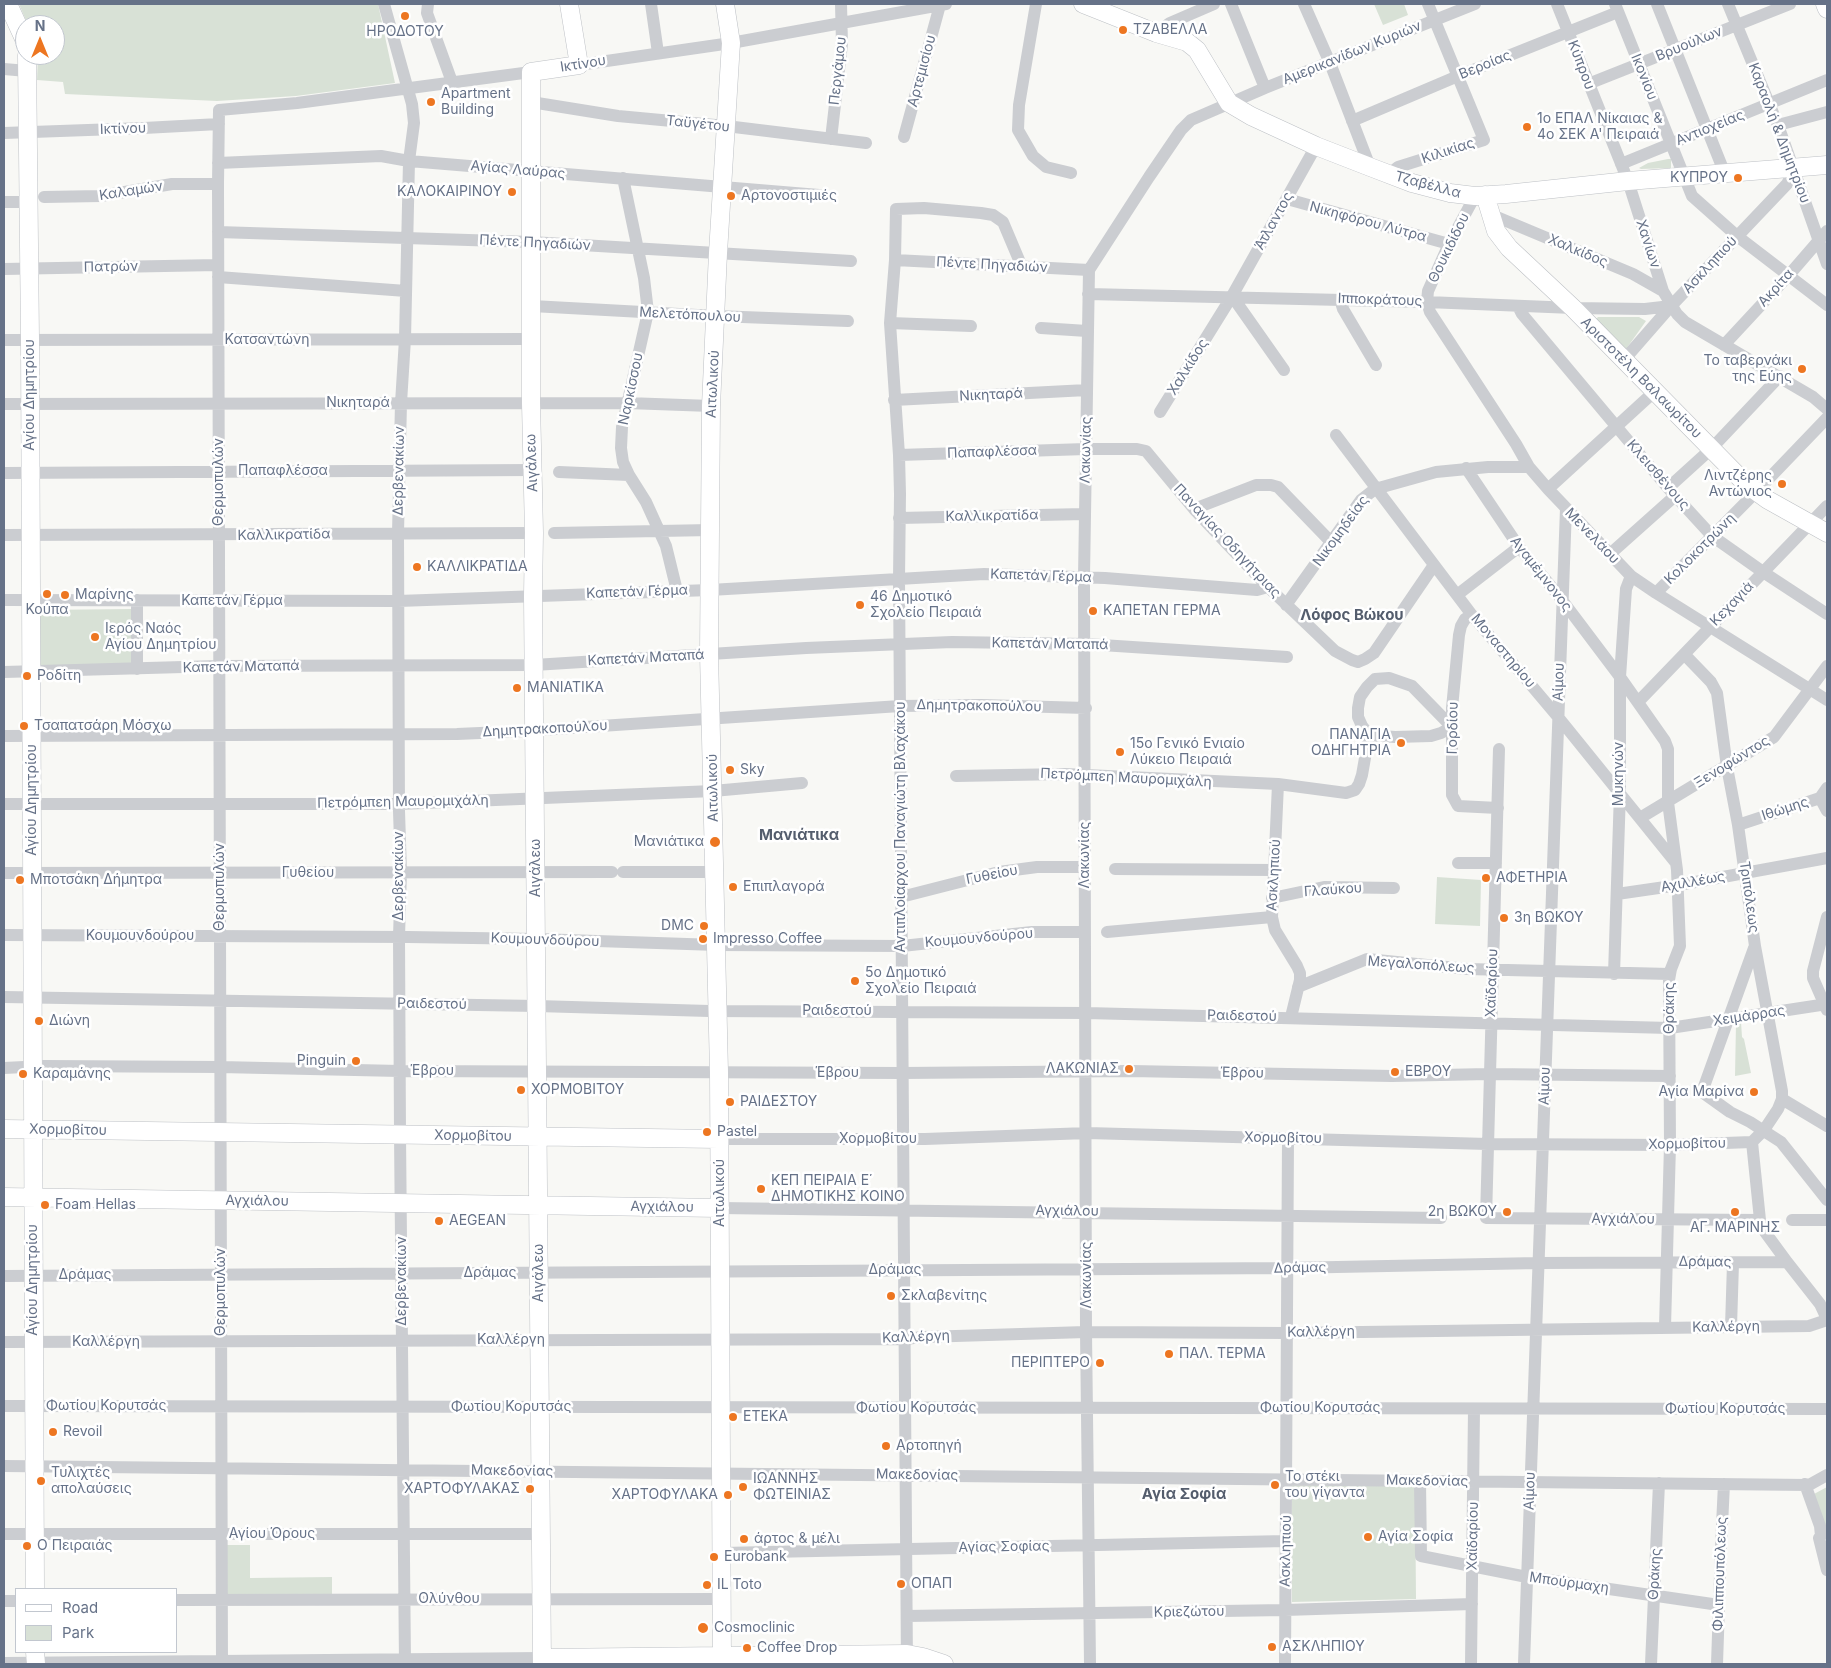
<!DOCTYPE html>
<meta charset="utf-8">
<style>
body{margin:0}
#map{position:relative;width:1831px;height:1668px;overflow:hidden;background:#f8f8f5;font-family:Inter,sans-serif}
canvas{display:block}
.frame{position:absolute;inset:0;border:5px solid #667288;pointer-events:none}
.legend{position:absolute;left:15px;top:1588px;width:162px;height:65px;box-sizing:border-box;background:#fff;border:1px solid #c2c7cf;margin:0;padding:6px 9px;list-style:none;font-size:15px;color:#667288}
.legend li{display:flex;align-items:center;gap:10px;height:25px}
.legend b{width:25px;border:1px solid #c2c7cf}
.north{position:absolute;left:15px;top:15px;width:50px;height:50px;box-sizing:border-box;background:#fff;border:1px solid #c2c7cf;border-radius:50%;rotate:0deg;font-size:14px;font-weight:700;line-height:20px;text-align:center;color:#667288}
.north::after{content:'';display:block;margin:auto;width:18px;height:22px;background:#ed7621;clip-path:polygon(50% 0,100% 100%,50% 72%,0 100%)}
</style>
<div id="map">
<canvas width="1831" height="1668"></canvas>
<div class="frame"></div>
<ul class="legend">
<li><b style="height:6px;background:#fff"></b>Road</li>
<li><b style="height:14px;background:#d8e1d6"></b>Park</li>
</ul>
<div class="north">N</div>
</div>
<script>
const ctx = document.querySelector('canvas').getContext('2d');
ctx.lineJoin = 'round';
function paint(path, color) { ctx.fillStyle = color; ctx.fill(path, 'evenodd'); }
const toPath = rows => new Path2D(rows.map(r => 'M' + r).join(''));
function stroke(path, color, width, dash) { ctx.strokeStyle = color; ctx.lineWidth = width; ctx.lineCap = dash ? 'butt' : 'round'; ctx.setLineDash(dash || []); ctx.stroke(path); }
function write(font, color, halo, rows, align = 'center') {
  ctx.font = font + ' Inter,sans-serif'; ctx.lineWidth = 5; ctx.setLineDash([]); ctx.textBaseline = 'middle'; ctx.strokeStyle = halo; ctx.fillStyle = color; for (const [text, x, y, turn = 0] of rows) {
    ctx.save(); ctx.translate(x, y); ctx.rotate((+turn || 0) * Math.PI / 180); ctx.textAlign = isNaN(turn) ? turn : align; if (halo) ctx.strokeText(text, 0, 0); ctx.fillText(text, 0, 0); ctx.restore();
  }
}
paint(toPath([
 [19,4,378,4,395,83,296,96,217,101,65,94,63,82,37,80,38,55,55,55,55,25,28,25],
 [1374,4,1404,4,1408,15,1383,25],
 [1668,159,1671,159,1671,168,1641,169,1639,168,1648,163],
 [1598,317,1639,317,1646,321,1624,352,1594,321],
 [133,609,134,665,37,666,37,610],
 [1437,877,1481,880,1480,926,1435,924],
 [1741,1022,1742,1037,1744,1039,1751,1073,1735,1076,1736,1023],
 [1292,1482,1415,1483,1416,1599,1292,1602],
 [1827,1487,1827,1531,1814,1494],
 [220,1545,250,1545,250,1578,332,1577,332,1598,221,1598]
]), '#d8e1d6');
const secondary = toPath([
 [8,4,25,41],
 [1083,4,1156,33,1187,42,1197,50,1229,103,1251,116,1316,146,1370,167,1412,183,1450,193,1475,196,1506,194,1628,181,1827,165],
 [1825,4,1827,9],
 [27,55,30,340,35,1589],
 [1485,195,1496,231,1509,248,1573,308,1746,484,1768,500,1827,533],
 [4,1129,719,1139],
 [4,1197,720,1208],
 [35,1652,36,1664],
 [542,1658,907,1654,923,1657,944,1664],
 [542,1664,533,596,534,533,531,403,531,72,579,65,569,4],
 [722,1664,719,1072,709,654,711,406,718,253,731,43,725,4]
]);
stroke(secondary, '#bdc0c5', 19);
stroke(toPath([
 [384,4,412,104,414,123,409,161,405,339,401,403,398,533,399,811,401,872,399,937,400,1134,405,1664],
 [428,4,427,13,452,82],
 [651,4,658,53],
 [1036,4,1019,105,1018,130,1033,156,1046,167,1071,173],
 [1231,4,1265,88],
 [1304,4,1330,63,1370,167],
 [1557,4,1628,181,1663,291,1677,314,1685,322,1813,397,1827,409],
 [1615,4,1692,196,1737,236,1827,305],
 [1657,4,1725,174],
 [1728,4,1778,125,1827,264],
 [1156,33,1170,23,1214,4],
 [579,65,731,43,946,4],
 [4,69,27,71],
 [1588,84,1790,4],
 [531,102,618,116,726,126,866,143],
 [1352,121,1458,76,1618,12],
 [1778,125,1827,112],
 [4,133,144,128,219,124],
 [904,137,940,5],
 [831,139,842,44,841,4],
 [218,163,381,156,409,161,819,195],
 [1621,164,1827,80],
 [1389,174,1398,167,1484,140,1428,4],
 [623,178,644,278,648,312,622,427,621,448,623,462,629,475,646,502,666,546,677,591],
 [1475,196,1449,244,1428,291,1427,302,1430,312,1516,444,1529,467,1548,489,1631,576,1656,593,1827,700],
 [44,197,101,196,172,184,218,184],
 [1287,199,1449,244],
 [4,202,29,202],
 [1492,215,1633,274,1663,291],
 [218,232,531,242,851,261],
 [895,260,1089,270],
 [4,269,218,265],
 [218,277,406,291],
 [1088,294,1427,302,1573,308,1645,309,1671,306],
 [1232,296,1284,370],
 [1340,299,1343,309,1376,365],
 [532,306,716,316,848,321],
 [1518,306,1522,314,1668,488,1712,536,1763,572,1827,614],
 [890,323,971,326],
 [1041,328,1087,331],
 [4,340,531,339],
 [1724,345,1789,275,1827,231],
 [1623,361,1671,306,1787,184,1795,168],
 [894,400,1087,390],
 [4,404,627,403,711,406],
 [1160,412,1232,296,1316,146],
 [1336,435,1472,615,1558,717,1676,863],
 [899,455,1086,449,1137,449,1146,451,1194,509,1268,587,1335,651,1352,660,1358,662,1365,659,1374,653,1434,565],
 [1466,468,1519,547,1562,600,1620,677,1665,741,1668,749,1668,802,1677,870,1680,946,1671,969,1669,980,1670,1145,1665,1327],
 [559,472,629,475],
 [4,473,532,470],
 [1668,488,1711,449,1780,376],
 [1548,489,1654,392],
 [1194,509,1256,485,1271,485,1278,487,1332,543],
 [899,518,1085,514],
 [554,533,711,530],
 [4,535,534,533],
 [1610,554,1675,496],
 [1656,593,1756,492,1827,418],
 [1457,595,1519,547],
 [4,600,398,601,710,590,984,574,1105,578,1257,590,1268,587],
 [137,600,137,669],
 [1286,605,1361,500,1375,489,1436,472,1488,467,1529,467],
 [1472,615,1465,619,1461,626,1459,635,1452,708,1452,795,1458,806,1498,808],
 [1684,654,1711,682,1717,693,1727,767,1738,825,1755,946,1782,1091,1782,1099,1778,1109,1764,1130,1752,1142],
 [4,672,219,666,534,665,806,648,952,642,1086,644,1287,657],
 [1375,679,1389,678,1412,686,1452,727],
 [1638,702,1827,506],
 [1369,735,1395,737,1431,736,1441,733,1452,727],
 [4,736,457,734,526,731,900,706,981,705,1086,708],
 [1499,749,1486,1218,1760,1220],
 [956,776,1065,774,1278,784,1346,793,1355,790,1359,784,1362,775,1369,735,1362,726,1358,717,1358,708,1360,697,1367,687,1375,679],
 [1278,784,1272,917,1275,930,1297,966,1300,973,1300,980,1291,1017],
 [1820,798,1827,811],
 [4,804,399,804,713,791,802,783],
 [1640,818,1774,737,1827,666],
 [1738,825,1820,798,1827,788],
 [1458,863,1496,863],
 [1115,869,1274,870],
 [623,872,716,872],
 [4,873,612,872],
 [1617,894,1679,885,1827,858],
 [901,897,999,872,1037,867,1085,867],
 [1272,898,1324,887,1394,888],
 [1107,932,1272,917],
 [4,935,408,937,537,939,717,945,902,946,1032,932,1085,932],
 [1754,948,1702,1092,1730,1112,1750,1122,1781,1142,1827,1200],
 [1614,974,1620,792,1620,677,1626,589,1631,576],
 [1298,987,1367,959,1467,969,1670,974],
 [4,997,537,1006,709,1011,1086,1013,1670,1028,1827,1004],
 [1827,1010,1813,978,1813,971,1827,917],
 [4,1068,44,1066,220,1067,400,1071,903,1073,1131,1071,1392,1076,1489,1074,1670,1076],
 [1782,1099,1827,1126],
 [719,1139,925,1139,1087,1133,1488,1144,1670,1145,1752,1142],
 [1752,1142,1760,1220,1765,1232,1787,1262,1820,1304,1827,1319],
 [720,1208,1441,1218],
 [1792,1220,1827,1220],
 [4,1276,1287,1268,1538,1263,1787,1262],
 [1731,1327,1733,1263],
 [4,1342,905,1339,923,1337,1086,1332,1287,1333,1809,1326,1827,1320],
 [4,1406,1827,1409],
 [4,1466,1809,1485,1827,1475],
 [1420,1481,1421,1556,1527,1577,1719,1605],
 [1805,1484,1820,1526,1821,1536,1819,1538,1827,1570],
 [4,1534,541,1534],
 [722,1553,1286,1541],
 [176,1600,722,1599],
 [4,1601,16,1601],
 [907,1616,1285,1610,1472,1604],
 [4,1663,542,1658],
 [222,1664,218,184,219,110,297,103,531,72],
 [907,1664,899,579,900,494,899,455,890,323,895,260,896,209,924,208,981,213,993,215,1003,222,1022,267],
 [1090,1664,1086,1332,1084,577,1089,270,1149,177,1181,130,1191,120,1265,88,1475,4],
 [1285,1664,1288,1139],
 [1471,1664,1474,1409],
 [1524,1664,1566,508],
 [1651,1664,1659,1483],
 [1717,1664,1721,1546,1724,1484]
]), '#cbcdd1', 12);
stroke(secondary, '#fff', 18);
for (const [x, y, r, color] of [
 [405,16,5,"#ed7621"],
 [1123,30,5,"#ed7621"],
 [431,102,5,"#ed7621"],
 [1527,127,5,"#ed7621"],
 [1738,178,5,"#ed7621"],
 [512,192,5,"#ed7621"],
 [731,196,5,"#ed7621"],
 [1802,369,5,"#ed7621"],
 [1782,484,5,"#ed7621"],
 [417,567,5,"#ed7621"],
 [47,594,5,"#ed7621"],
 [65,595,5,"#ed7621"],
 [860,605,5,"#ed7621"],
 [1093,611,5,"#ed7621"],
 [95,637,5,"#ed7621"],
 [27,676,5,"#ed7621"],
 [517,688,5,"#ed7621"],
 [24,726,5,"#ed7621"],
 [1401,743,5,"#ed7621"],
 [1120,752,5,"#ed7621"],
 [730,770,5,"#ed7621"],
 [715,842,6,"#ed7621"],
 [1486,878,5,"#ed7621"],
 [20,880,5,"#ed7621"],
 [733,887,5,"#ed7621"],
 [1504,918,5,"#ed7621"],
 [704,926,5,"#ed7621"],
 [703,939,5,"#ed7621"],
 [855,981,5,"#ed7621"],
 [39,1021,5,"#ed7621"],
 [356,1061,5,"#ed7621"],
 [1129,1069,5,"#ed7621"],
 [1395,1072,5,"#ed7621"],
 [23,1074,5,"#ed7621"],
 [521,1090,5,"#ed7621"],
 [1754,1092,5,"#ed7621"],
 [730,1102,5,"#ed7621"],
 [707,1132,5,"#ed7621"],
 [761,1189,5,"#ed7621"],
 [45,1205,5,"#ed7621"],
 [1507,1212,5,"#ed7621"],
 [1735,1212,5,"#ed7621"],
 [439,1221,5,"#ed7621"],
 [891,1296,5,"#ed7621"],
 [1169,1354,5,"#ed7621"],
 [1100,1363,5,"#ed7621"],
 [733,1417,5,"#ed7621"],
 [53,1432,5,"#ed7621"],
 [886,1446,5,"#ed7621"],
 [41,1481,5,"#ed7621"],
 [1275,1485,5,"#ed7621"],
 [743,1487,5,"#ed7621"],
 [530,1489,5,"#ed7621"],
 [728,1495,5,"#ed7621"],
 [1368,1537,5,"#ed7621"],
 [744,1539,5,"#ed7621"],
 [27,1546,5,"#ed7621"],
 [714,1557,5,"#ed7621"],
 [901,1584,5,"#ed7621"],
 [707,1585,5,"#ed7621"],
 [703,1628,6,"#ed7621"],
 [1272,1647,5,"#ed7621"],
 [747,1648,5,"#ed7621"]
]) { const dot = new Path2D(); dot.arc(x, y, r, 0, 2 * Math.PI); ctx.fillStyle = color; ctx.fill(dot); stroke(dot, '#fff', 2); }
write('14px', '#667288', '#fff', [
 ["ΤΖΑΒΕΛΛΑ",1133,30],
 ["ΗΡΟΔΟΤΟΥ",405,32,"center"],
 ["Apartment",441,94],
 ["Building",441,110],
 ["1ο ΕΠΑΛ Νίκαιας &",1537,119],
 ["4ο ΣΕΚ Α' Πειραιά",1537,135],
 ["ΚΥΠΡΟΥ",1728,178,"right"],
 ["ΚΑΛΟΚΑΙΡΙΝΟΥ",502,192,"right"],
 ["Αρτονοστιμιές",741,196],
 ["Το ταβερνάκι",1792,361,"right"],
 ["της Εύης",1792,377,"right"],
 ["Λιντζέρης",1772,476,"right"],
 ["Αντώνιος",1772,492,"right"],
 ["ΚΑΛΛΙΚΡΑΤΙΔΑ",427,567],
 ["Μαρίνης",75,595],
 ["46 Δημοτικό",870,597],
 ["Σχολείο Πειραιά",870,613],
 ["Κούπα",47,610,"center"],
 ["ΚΑΠΕΤΑΝ ΓΕΡΜΑ",1103,611],
 ["Ιερός Ναός",105,629],
 ["Αγίου Δημητρίου",105,645],
 ["Ροδίτη",37,676],
 ["ΜΑΝΙΑΤΙΚΑ",527,688],
 ["Τσαπατσάρη Μόσχω",34,726],
 ["ΠΑΝΑΓΙΑ",1391,735,"right"],
 ["ΟΔΗΓΗΤΡΙΑ",1391,751,"right"],
 ["15ο Γενικό Ενιαίο",1130,744],
 ["Λύκειο Πειραιά",1130,760],
 ["Sky",740,770],
 ["Μανιάτικα",704,842,"right"],
 ["ΑΦΕΤΗΡΙΑ",1496,878],
 ["Μποτσάκη Δήμητρα",30,880],
 ["Επιπλαγορά",743,887],
 ["3η ΒΩΚΟΥ",1514,918],
 ["DMC",694,926,"right"],
 ["Impresso Coffee",713,939],
 ["5ο Δημοτικό",865,973],
 ["Σχολείο Πειραιά",865,989],
 ["Διώνη",49,1021],
 ["Pinguin",346,1061,"right"],
 ["ΛΑΚΩΝΙΑΣ",1119,1069,"right"],
 ["ΕΒΡΟΥ",1405,1072],
 ["Καραμάνης",33,1074],
 ["ΧΟΡΜΟΒΙΤΟΥ",531,1090],
 ["Αγία Μαρίνα",1744,1092,"right"],
 ["ΡΑΙΔΕΣΤΟΥ",740,1102],
 ["Pastel",717,1132],
 ["ΚΕΠ ΠΕΙΡΑΙΑ Ε΄",771,1181],
 ["ΔΗΜΟΤΙΚΗΣ ΚΟΙΝΟ",771,1197],
 ["Foam Hellas",55,1205],
 ["2η ΒΩΚΟΥ",1497,1212,"right"],
 ["AEGEAN",449,1221],
 ["ΑΓ. ΜΑΡΙΝΗΣ",1735,1228,"center"],
 ["Σκλαβενίτης",901,1296],
 ["ΠΑΛ. ΤΕΡΜΑ",1179,1354],
 ["ΠΕΡΙΠΤΕΡΟ",1090,1363,"right"],
 ["ΕΤΕΚΑ",743,1417],
 ["Revoil",63,1432],
 ["Αρτοπηγή",896,1446],
 ["Τυλιχτές",51,1473],
 ["απολαύσεις",51,1489],
 ["Το στέκι",1285,1477],
 ["του γίγαντα",1285,1493],
 ["ΙΩΑΝΝΗΣ",753,1479],
 ["ΦΩΤΕΙΝΙΑΣ",753,1495],
 ["ΧΑΡΤΟΦΥΛΑΚΑΣ",520,1489,"right"],
 ["ΧΑΡΤΟΦΥΛΑΚΑ",718,1495,"right"],
 ["Αγία Σοφία",1378,1537],
 ["άρτος & μέλι",754,1539],
 ["Ο Πειραιάς",37,1546],
 ["Eurobank",724,1557],
 ["ΟΠΑΠ",911,1584],
 ["IL Toto",717,1585],
 ["Cosmoclinic",714,1628],
 ["ΑΣΚΛΗΠΙΟΥ",1282,1647],
 ["Coffee Drop",757,1648]
], 'left');
write('14px', '#667288', '#fff', [
 ["Βρυούλων",1689,44,-22],
 ["Αμερικανίδων Κυριών",1352,53,-22],
 ["Ικτίνου",583,64,-9],
 ["Βεροίας",1485,65,-22],
 ["Κύπρου",1581,65,69],
 ["Περγάμου",838,71,-84],
 ["Αρτεμισίου",922,71,-75],
 ["Ικονίου",1644,77,68],
 ["Ταϋγέτου",698,124,6],
 ["Αντιοχείας",1710,128,-22],
 ["Ικτίνου",123,129,-2],
 ["Καραολή & Δημητρίου",1779,133,69],
 ["Κιλικίας",1448,151,-18],
 ["Αγίας Λαύρας",518,170,5],
 ["Τζαβέλλα",1428,185,15],
 ["Καλαμών",131,191,-9],
 ["Άτλαντος",1274,221,-61],
 ["Νικηφόρου Λύτρα",1368,222,15],
 ["Πέντε Πηγαδιών",535,243,3],
 ["Χανίων",1648,244,72],
 ["Θουκιδίδου",1449,248,-64],
 ["Χαλκίδος",1578,251,23],
 ["Πέντε Πηγαδιών",992,265,3],
 ["Ασκληπιού",1710,265,-47],
 ["Πατρών",111,267,-1],
 ["Ακρίτα",1776,288,-48],
 ["Ιπποκράτους",1380,300,2],
 ["Μελετόπουλου",690,315,3],
 ["Κατσαντώνη",267,340],
 ["Χαλκίδος",1188,367,-58],
 ["Αριστοτέλη Βαλαωρίτου",1641,378,45],
 ["Αιτωλικού",713,384,-87],
 ["Ναρκίσσου",631,389,-78],
 ["Αγίου Δημητρίου",30,395,-90],
 ["Νικηταρά",991,395,-3],
 ["Νικηταρά",358,403],
 ["Λακωνίας",1086,450,-89],
 ["Παπαφλέσσα",992,452,-2],
 ["Αιγάλεω",532,463,-92],
 ["Παπαφλέσσα",283,471],
 ["Δερβενακίων",399,471,-89],
 ["Κλεισθένους",1658,475,49],
 ["Θερμοπυλών",219,482,-90],
 ["Καλλικρατίδα",992,516,-1],
 ["Νικομηδείας",1341,531,-54],
 ["Καλλικρατίδα",284,535,-1],
 ["Μενελάου",1592,536,46],
 ["Παναγίας Οδηγήτριας",1227,541,47],
 ["Κολοκοτρώνη",1700,549,-45],
 ["Αγαμέμνονος",1541,574,52],
 ["Καπετάν Γέρμα",1041,576,2],
 ["Καπετάν Γέρμα",637,592,-2],
 ["Καπετάν Γέρμα",232,601],
 ["Κεχαγιά",1732,604,-46],
 ["Καπετάν Ματαπά",1050,644,1],
 ["Μοναστηρίου",1503,651,50],
 ["Καπετάν Ματαπά",646,658,-3],
 ["Καπετάν Ματαπά",241,667,-1],
 ["Αίμου",1559,682,-88],
 ["Δημητρακοπούλου",979,706,1],
 ["Γορδίου",1453,728,-89],
 ["Δημητρακοπούλου",545,729,-3],
 ["Ξενοφώντος",1732,762,-32],
 ["Μυκηνών",1619,774,-90],
 ["Πετρόμπεη Μαυρομιχάλη",1126,778,3],
 ["Αιτωλικού",713,788,-91],
 ["Αγίου Δημητρίου",32,800,-90],
 ["Πετρόμπεη Μαυρομιχάλη",403,802,-1],
 ["Ιθώμης",1785,809,-18],
 ["Αντιπλοίαρχου Παναγιώτη Βλαχάκου",901,827,-90],
 ["Λακωνίας",1085,855,-90],
 ["Αιγάλεω",536,868,-90],
 ["Γυθείου",308,873],
 ["Γυθείου",992,875,-11],
 ["Ασκληπιού",1274,875,-87],
 ["Δερβενακίων",399,876,-90],
 ["Αχιλλέως",1693,882,-10],
 ["Θερμοπυλών",220,887,-90],
 ["Γλαύκου",1333,890,-4],
 ["Τριπόλεως",1749,897,82],
 ["Κουμουνδούρου",140,936],
 ["Κουμουνδούρου",979,938,-5],
 ["Κουμουνδούρου",545,940,2],
 ["Μεγαλοπόλεως",1421,965,4],
 ["Χαϊδαρίου",1492,983,-88],
 ["Ραιδεστού",432,1004,1],
 ["Θράκης",1670,1008,-90],
 ["Ραιδεστού",837,1011],
 ["Ραιδεστού",1242,1016,1],
 ["Χειμάρρας",1749,1016,-9],
 ["Έβρου",432,1071],
 ["Έβρου",837,1073],
 ["Έβρου",1242,1073,1],
 ["Αίμου",1545,1086,-88],
 ["Χορμοβίτου",68,1130,1],
 ["Χορμοβίτου",473,1136,1],
 ["Χορμοβίτου",1283,1138,1],
 ["Χορμοβίτου",878,1139],
 ["Χορμοβίτου",1687,1144,-1],
 ["Αιτωλικού",720,1193,-90],
 ["Αγχιάλου",257,1201,1],
 ["Αγχιάλου",662,1207,1],
 ["Αγχιάλου",1067,1211,1],
 ["Αγχιάλου",1623,1219,1],
 ["Δράμας",1705,1262,1],
 ["Δράμας",1300,1268,-1],
 ["Δράμας",895,1270],
 ["Δράμας",490,1273],
 ["Αιγάλεω",539,1273,-90],
 ["Δράμας",85,1275],
 ["Λακωνίας",1087,1275,-90],
 ["Αγίου Δημητρίου",33,1280,-90],
 ["Δερβενακίων",402,1281,-90],
 ["Θερμοπυλών",221,1292,-90],
 ["Καλλέργη",1726,1327,-1],
 ["Καλλέργη",1321,1332,-1],
 ["Καλλέργη",916,1337,-2],
 ["Καλλέργη",511,1340],
 ["Καλλέργη",106,1342],
 ["Φωτίου Κορυτσάς",106,1406],
 ["Φωτίου Κορυτσάς",511,1407],
 ["Φωτίου Κορυτσάς",916,1408],
 ["Φωτίου Κορυτσάς",1320,1408],
 ["Φωτίου Κορυτσάς",1725,1409],
 ["Μακεδονίας",512,1471,1],
 ["Μακεδονίας",917,1475,1],
 ["Μακεδονίας",1427,1481,1],
 ["Αίμου",1530,1491,-88],
 ["Αγίου Όρους",272,1534],
 ["Χαϊδαρίου",1473,1536,-89],
 ["Αγίας Σοφίας",1004,1547,-1],
 ["Ασκληπιού",1286,1551,-89],
 ["Θράκης",1655,1574,-87],
 ["Φιλιππουπόλεως",1720,1574,-88],
 ["Μπούρμαχη",1569,1583,8],
 ["Ολύνθου",449,1599],
 ["Κριεζώτου",1189,1612,-1]
]);
write('bold 15px', '#545d6d', '#fff', [
 ["Λόφος Βώκου",1352,615],
 ["Μανιάτικα",799,835],
 ["Αγία Σοφία",1184,1494]
]);
</script>
